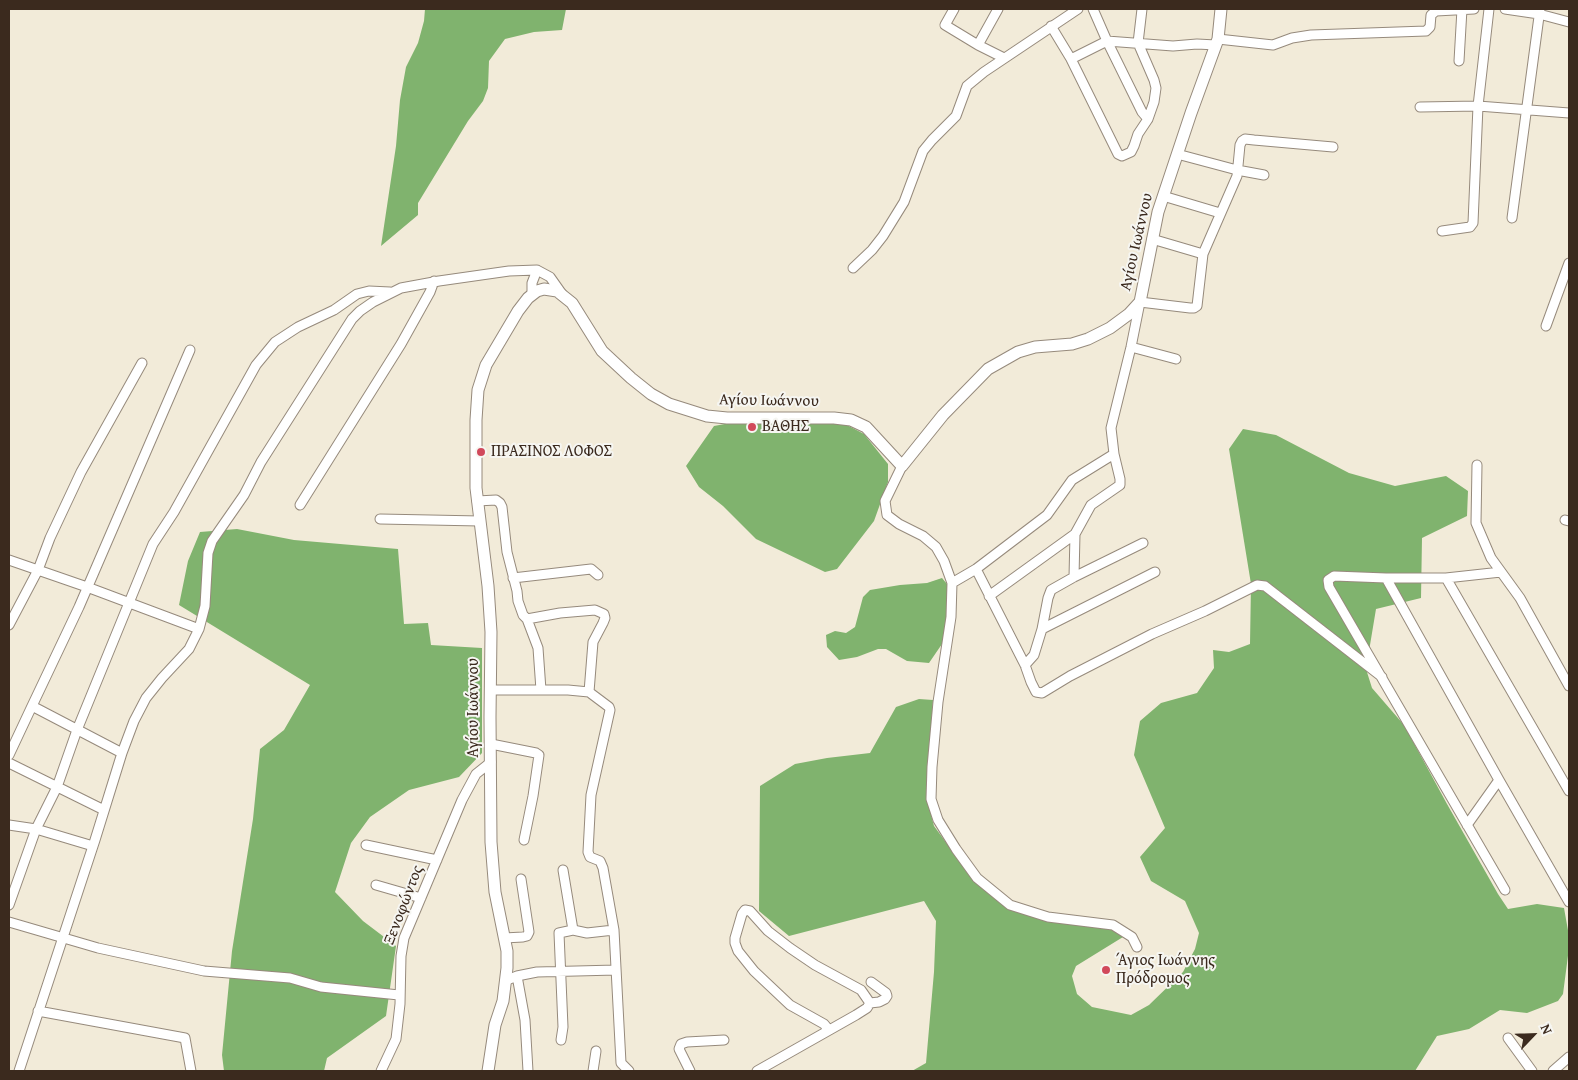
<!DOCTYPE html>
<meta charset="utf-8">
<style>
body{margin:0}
#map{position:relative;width:1578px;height:1080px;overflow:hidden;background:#f2ebd9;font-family:"Gentium Book Plus",serif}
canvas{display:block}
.frame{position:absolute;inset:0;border:10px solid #3b2a1e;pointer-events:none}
.north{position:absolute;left:1508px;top:1010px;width:50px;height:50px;-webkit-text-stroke:4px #f6f6f2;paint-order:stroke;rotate:66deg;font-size:14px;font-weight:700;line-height:20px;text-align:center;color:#3b2a1e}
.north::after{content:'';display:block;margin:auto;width:18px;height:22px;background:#3b2a1e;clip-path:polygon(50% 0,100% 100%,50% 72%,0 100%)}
</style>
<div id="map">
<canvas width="1578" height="1080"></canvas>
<div class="frame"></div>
<div class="north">N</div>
</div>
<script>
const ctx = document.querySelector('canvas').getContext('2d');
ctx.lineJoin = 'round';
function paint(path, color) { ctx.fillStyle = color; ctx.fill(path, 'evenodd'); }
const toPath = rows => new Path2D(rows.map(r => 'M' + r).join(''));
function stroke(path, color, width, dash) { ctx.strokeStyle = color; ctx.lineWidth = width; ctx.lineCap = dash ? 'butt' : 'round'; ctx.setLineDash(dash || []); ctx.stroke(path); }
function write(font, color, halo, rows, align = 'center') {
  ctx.font = font + ' "Gentium Book Plus",serif'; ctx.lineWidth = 4; ctx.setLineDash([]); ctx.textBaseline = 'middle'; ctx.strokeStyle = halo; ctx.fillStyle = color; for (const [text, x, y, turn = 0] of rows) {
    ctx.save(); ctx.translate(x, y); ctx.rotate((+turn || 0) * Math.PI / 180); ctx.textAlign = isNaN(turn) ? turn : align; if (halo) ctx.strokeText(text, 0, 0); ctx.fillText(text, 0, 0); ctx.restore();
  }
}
paint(toPath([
 [425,9,566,9,562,30,534,32,505,39,489,61,488,88,483,101,468,121,418,203,418,215,381,246,396,146,400,100,406,67,418,43,424,21],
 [730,423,845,424,864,434,888,464,888,482,874,521,837,569,825,572,756,539,723,506,699,487,686,466,714,426],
 [1243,429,1276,435,1349,473,1395,486,1446,476,1468,491,1467,516,1422,538,1421,598,1376,609,1366,669,1372,688,1404,725,1447,804,1498,894,1508,909,1537,904,1564,908,1569,936,1569,948,1563,994,1558,1001,1527,1013,1500,1010,1469,1029,1437,1036,1415,1071,912,1071,926,1063,934,972,936,921,924,901,789,936,759,911,760,786,795,764,827,758,870,753,896,707,919,699,933,700,926,795,934,826,961,863,1021,912,1119,928,1123,937,1076,966,1072,976,1077,994,1092,1007,1131,1015,1149,1005,1183,972,1195,949,1199,933,1185,901,1151,881,1140,857,1165,828,1134,755,1140,721,1161,703,1197,693,1214,668,1213,650,1229,652,1250,644,1251,584,1229,449],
 [237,529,294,540,398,549,404,624,428,623,431,645,482,648,482,753,459,777,409,790,370,817,351,843,335,892,363,921,396,946,386,1016,327,1058,324,1071,224,1071,222,1055,232,951,253,819,260,749,284,730,310,685,179,605,188,561,200,532],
 [942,578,947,584,948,614,942,644,929,663,907,661,886,649,878,649,857,657,839,660,827,647,826,635,835,631,846,633,855,627,863,597,870,590,900,585,927,583]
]), '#80b36e');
const minor = toPath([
 [954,9,945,25,978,45,998,9],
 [1093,9,1107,41,1142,112,1148,119],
 [1505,9,1539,14,1569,22],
 [1051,26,1071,59,1118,154,1122,156,1131,152,1134,146,1138,134,1148,119,1154,102,1156,88,1154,80,1138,43,1142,9],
 [1218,39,1273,45,1292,38,1311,35,1426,31,1430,27,1431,15,1436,11,1474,9],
 [978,45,1004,58],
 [1071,59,1107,41,1173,46,1197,44,1216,45],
 [1459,61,1462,9],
 [1420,107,1478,106,1569,113],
 [1177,154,1237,170,1264,175],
 [1163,196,1220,213],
 [1512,218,1540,9],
 [1442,231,1470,227,1473,223,1478,106,1489,9],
 [1152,239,1203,254],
 [853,268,872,250,883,236,904,202,923,151,932,140,956,116,967,86,984,72,1078,9],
 [532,294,532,283,537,270],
 [1546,326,1569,263],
 [1131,347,1176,359],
 [1477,465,1476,523,1491,558,1520,598,1569,686],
 [902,466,885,501,887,515,899,524,923,536,936,547,944,561,952,583,951,617,938,702,932,767,931,799,938,820,956,849,977,878,1010,905,1048,917,1113,925,1132,937,1137,947],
 [477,501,496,500,500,503,502,507,507,552,517,591,518,601,523,615,527,619,538,648,541,690],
 [300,505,401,344,430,292,434,281],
 [380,519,480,521],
 [1565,520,1569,521],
 [9,560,87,587,199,629],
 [976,569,1025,665,1031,682,1036,692,1042,693,1070,676,1152,634,1205,611,1257,585,1265,586,1382,677],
 [1501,572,1446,578,1386,578,1334,576,1328,580,1329,587,1505,890],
 [1074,577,1075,534,1091,505,1120,485,1120,479,1114,454,1111,428,1131,347,1140,302,1190,308,1194,308,1197,306,1203,254,1237,176,1240,145,1242,141,1245,139,1254,140,1333,147],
 [513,578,591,569,598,575],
 [1386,578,1499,780,1569,902],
 [1446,578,1569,791],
 [952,583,976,569,1047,515,1072,480,1114,454],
 [989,596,1075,534],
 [527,619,560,613,595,610,604,614,605,618,603,623,593,642,589,692],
 [9,625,38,570,50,538,81,472,142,363],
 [1042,629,1155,572],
 [1025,665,1034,655,1042,629,1048,598,1051,590,1074,577,1143,543],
 [491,690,568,690,589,692,609,707,610,710,591,795,588,852,590,857,600,861,603,868,614,930,621,1063,629,1071],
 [491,744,536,753,539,755,533,796,524,840],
 [122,753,32,706,79,607,190,350],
 [9,755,32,706],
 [9,763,104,810],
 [9,825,36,829,93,846],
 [1467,825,1499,780],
 [366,845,437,860],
 [563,870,573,930],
 [376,885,421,898],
 [9,905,36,829,57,787,77,730,153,544,174,512,256,365,275,342,298,327,334,310,357,294,369,291,390,292],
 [9,922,98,948,204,971,290,978,321,987,399,995],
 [504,938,523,937,527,936,529,932,521,879],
 [517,976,525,1020,528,1071],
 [507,980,517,976,537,972,616,970],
 [38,1011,185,1038,191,1071],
 [829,1030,824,1024,790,1005,754,971,738,951,735,943,735,938,742,914,745,910,750,911,768,931,790,948,815,965,861,990,870,1003,879,1002,885,999,887,996,886,993,871,982],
 [1508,1038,1532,1071],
 [561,1040,563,1027,559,933,573,930,587,933,614,930],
 [19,1071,95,840,122,753,134,721,146,698,162,678,189,649,199,629,205,606,208,553,212,541,244,495,261,462,352,319,360,311,373,302,401,288,439,281,509,271,537,270,550,277,562,294],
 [381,1071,396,1039,400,1004,401,956,404,938,462,800,476,774,491,762],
 [593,1071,596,1051],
 [690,1071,679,1049,681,1044,687,1042,724,1040],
 [757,1071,856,1015,867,1008,870,1003],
 [1553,1071,1569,1057]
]);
const tertiary = toPath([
 [488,1071,495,1025,503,1001,507,968,507,951,495,892,491,842,490,717,491,632,488,586,476,488,476,420,478,390,486,365,518,311,528,298,537,291,544,289,557,291,572,303,602,351,631,378,651,394,669,404,707,416,727,418,834,418,851,420,866,427,902,466,943,415,988,369,1018,352,1035,347,1072,344,1088,339,1110,328,1129,314,1140,302,1158,212,1191,113,1218,39,1221,9]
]);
stroke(minor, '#968a7c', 11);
stroke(tertiary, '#968a7c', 13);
stroke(minor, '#fff', 9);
stroke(tertiary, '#fff', 11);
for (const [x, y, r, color] of [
 [752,427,5,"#d1495b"],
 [481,452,5,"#d1495b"],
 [1106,970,5,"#d1495b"]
]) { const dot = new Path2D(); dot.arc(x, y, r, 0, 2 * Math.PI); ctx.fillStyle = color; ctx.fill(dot); stroke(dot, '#f6f6f2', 2); }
write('16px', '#3b2a1e', '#f6f6f2', [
 ["Αγίου Ιωάννου",1137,242,-77],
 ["Αγίου Ιωάννου",769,401,1],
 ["Αγίου Ιωάννου",474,708,-90],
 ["Ξενοφώντος",404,905,-69]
]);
write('16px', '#3b2a1e', '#f6f6f2', [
 ["ΒΑΘΗΣ",762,427],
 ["ΠΡΑΣΙΝΟΣ ΛΟΦΟΣ",491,452],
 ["Άγιος Ιωάννης",1116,961],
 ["Πρόδρομος",1116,979]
], 'left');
</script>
